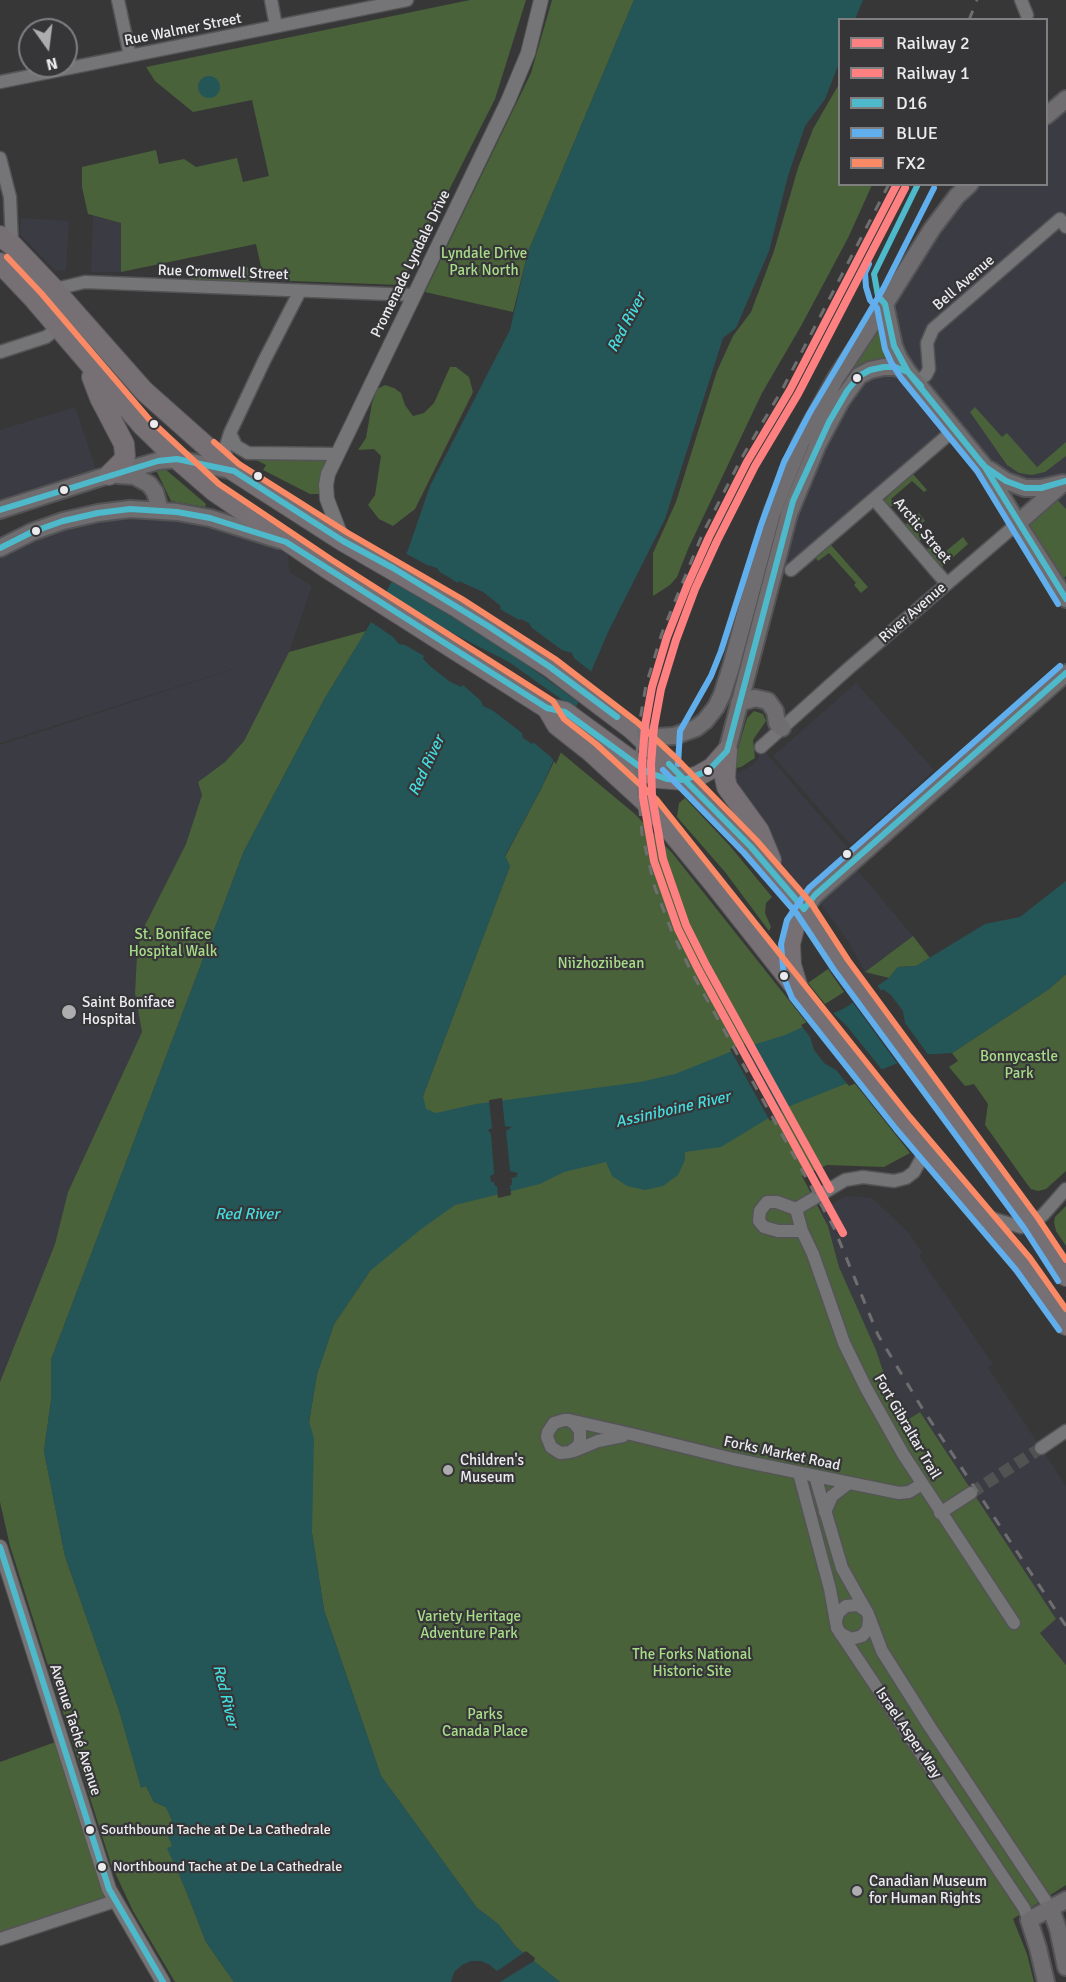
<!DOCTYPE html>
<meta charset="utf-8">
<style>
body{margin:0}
#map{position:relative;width:1066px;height:1982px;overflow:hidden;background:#373738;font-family:Signika,sans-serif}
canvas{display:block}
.legend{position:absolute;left:838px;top:18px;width:210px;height:168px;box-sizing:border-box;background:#363639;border:2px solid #7f7f82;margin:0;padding:8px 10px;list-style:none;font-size:18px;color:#ececef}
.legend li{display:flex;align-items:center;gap:12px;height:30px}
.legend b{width:30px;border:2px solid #7f7f82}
.north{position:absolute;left:18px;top:18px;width:60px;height:60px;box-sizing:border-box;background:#363639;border:2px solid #7f7f82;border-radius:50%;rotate:166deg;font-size:16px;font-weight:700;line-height:24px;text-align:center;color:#ececef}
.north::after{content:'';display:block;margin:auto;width:21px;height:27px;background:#adadaf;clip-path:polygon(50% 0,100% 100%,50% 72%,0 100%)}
</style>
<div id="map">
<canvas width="1066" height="1982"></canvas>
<ul class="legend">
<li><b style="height:8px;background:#ff8080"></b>Railway 2</li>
<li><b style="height:8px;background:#ff8080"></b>Railway 1</li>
<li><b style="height:8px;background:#4eb9cb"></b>D16</li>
<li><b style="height:8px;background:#60afec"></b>BLUE</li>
<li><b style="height:8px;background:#fa8a65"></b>FX2</li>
</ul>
<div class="north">N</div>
</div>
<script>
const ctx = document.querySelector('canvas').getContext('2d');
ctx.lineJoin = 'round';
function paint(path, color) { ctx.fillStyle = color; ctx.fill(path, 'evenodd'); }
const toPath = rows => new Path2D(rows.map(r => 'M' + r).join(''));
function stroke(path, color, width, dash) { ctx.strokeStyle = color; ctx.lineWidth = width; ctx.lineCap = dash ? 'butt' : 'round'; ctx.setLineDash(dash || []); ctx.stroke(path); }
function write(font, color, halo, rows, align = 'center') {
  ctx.font = font + ' Signika,sans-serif'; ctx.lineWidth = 4.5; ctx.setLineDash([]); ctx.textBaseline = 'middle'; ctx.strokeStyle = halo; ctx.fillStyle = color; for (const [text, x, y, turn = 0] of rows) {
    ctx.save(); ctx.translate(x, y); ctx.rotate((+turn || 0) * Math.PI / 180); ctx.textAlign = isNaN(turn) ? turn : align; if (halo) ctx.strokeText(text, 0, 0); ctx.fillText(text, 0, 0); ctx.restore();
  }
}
paint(toPath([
 [1066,99,1066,509,1051,493,1006,481,955,429,791,570,775,565,885,304,970,185,1046,184,1047,116],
 [93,216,121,223,121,272,91,272],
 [21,218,69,221,66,271,55,270,20,234],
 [75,407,99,478,0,510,0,430],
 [130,509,286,542,290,572,312,586,289,652,244,741,225,762,198,782,202,795,186,844,141,933,137,954,135,993,142,1032,68,1192,55,1244,0,1382,0,745,276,655,0,743,0,548],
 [856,683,934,770,851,845,773,756],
 [756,747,761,747,857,859,852,864,913,936,865,972,850,944,815,896,804,909,779,879,731,777,754,764,759,757],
 [846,1196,872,1198,908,1232,922,1252,919,1256,993,1364,988,1368,1066,1486,1066,1665,1040,1632,1056,1619,920,1413,901,1424,876,1350,839,1267,828,1226,821,1210]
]), '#3b3b43');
paint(toPath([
 [470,0,526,0,495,99,401,285,264,280,256,244,121,272,121,223,88,214,82,187,82,167,156,150,159,164,184,159,196,167,237,158,243,182,269,176,252,100,193,112,155,81,146,67],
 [552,0,634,0,528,252,513,312,425,292,531,73],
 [839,84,840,184,872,185,848,238,801,326,762,393,688,549,677,577,670,585,653,596,653,553,676,502,717,371,733,336,751,312,774,251,798,168,813,129],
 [246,266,248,268,249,283,188,279],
 [885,304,899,358,847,391,836,378],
 [450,367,456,367,469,377,473,392,415,509,393,526,379,519,368,505,375,495,381,456,374,449,358,450,366,438,372,403,377,389,385,385,394,388,401,393,405,405,413,416,424,413,434,403],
 [975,407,1002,437,1007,433,1037,467,1066,442,1066,456,1045,472,1032,475,1019,473,1007,465,970,412],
 [256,460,328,460,323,494,310,494,263,470,266,465],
 [164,468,206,504,205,507,171,501,156,470],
 [913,474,927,490,924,492,912,481,891,499,895,505,889,507,884,500],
 [1051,493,1066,509,1066,576,1056,585,1023,532],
 [919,513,925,521,920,525,922,528,919,531,924,537,919,541,905,525],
 [963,537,968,544,941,568,926,550,931,545,940,556],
 [831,545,868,587,861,593,854,585,856,583,829,553,818,561,816,558],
 [366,631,325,698,244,851,51,1360,51,1401,44,1451,65,1556,119,1710,141,1787,146,1786,154,1802,166,1807,172,1820,172,1846,168,1849,185,1888,206,1942,234,1982,175,1982,133,1911,111,1864,10,1546,0,1502,0,1382,55,1244,68,1192,142,1032,135,993,137,954,141,933,186,844,202,795,198,782,225,762,244,741,289,652],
 [754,711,763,714,766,721,753,740,755,758,741,767,732,769,747,718],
 [559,751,635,814,673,854,910,1153,884,1167,827,1165,802,1176,828,1226,839,1267,876,1350,901,1424,920,1412,1056,1619,1040,1633,1066,1665,1066,1885,1013,1919,1027,1954,1034,1982,560,1982,516,1947,498,1924,477,1908,381,1776,324,1610,312,1533,309,1422,317,1374,334,1324,370,1271,423,1096,510,866,505,857,542,787],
 [685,798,730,846,772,897,766,903,765,913,771,927,769,931,725,872,677,817,679,803],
 [913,936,930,958,916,966,898,967,889,978,865,972],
 [828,969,844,992,825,1004,808,983],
 [1066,974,1066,1171,1046,1189,1038,1191,1031,1189,1027,1184,985,1125,988,1104,974,1084,965,1086,949,1067,958,1061,952,1053,1049,989],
 [1066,1206,1066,1246,1056,1231,1054,1222,1055,1217],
 [61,1740,115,1901,0,1939,0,1762]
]), '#49623a');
paint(toPath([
 [634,0,863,0,855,19,840,20,839,63,825,99,805,126,788,176,769,251,744,309,736,328,723,338,665,519,608,632,542,787,505,856,510,866,423,1096,426,1109,436,1113,476,1104,640,1082,675,1074,730,1052,785,1035,845,1008,889,978,898,967,916,966,985,924,1020,917,1066,881,1066,974,1049,989,952,1053,918,1055,785,1108,721,1147,685,1152,685,1160,678,1175,663,1186,645,1190,627,1186,612,1176,606,1162,564,1172,540,1184,455,1205,420,1230,370,1271,334,1324,317,1374,309,1422,314,1438,312,1533,324,1610,381,1776,477,1908,498,1924,516,1947,560,1982,234,1982,206,1942,185,1888,167,1848,172,1846,167,1833,172,1820,166,1807,154,1802,146,1786,141,1788,119,1710,65,1556,44,1451,51,1401,51,1360,244,851,325,698,366,631,408,550,430,486,510,330,528,252],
 '198 87a11 11 0 1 1 22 0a11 11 0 1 1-22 0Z'
]), '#255657');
paint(toPath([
 [405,548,405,553,427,565,437,568,440,572,458,583,459,581,483,592,501,606,500,609,519,620,521,619,529,623,532,628,562,650,572,653,574,658,593,673,595,671,581,704,495,642,389,580],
 [383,592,415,614,509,662,578,711,556,764,551,757,533,742,532,744,523,738,522,733,492,710,483,706,481,701,463,685,461,687,449,681,431,667,423,659,424,656,405,645,399,644,393,637,371,622,369,625,366,624],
 [876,983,881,991,883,989,891,995,903,1011,905,1023,930,1057,919,1058,899,1066,851,1000],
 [831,1011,846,1025,884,1072,849,1086,836,1070,824,1063,814,1050,810,1037,801,1025],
 [745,1044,782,1113,770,1121,730,1049],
 [502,1098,505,1126,512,1127,506,1131,510,1171,518,1173,516,1177,509,1179,512,1179,512,1185,510,1185,511,1195,498,1198,497,1186,495,1186,494,1182,491,1182,490,1176,494,1174,491,1134,488,1130,492,1128,489,1100],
 [526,1951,535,1958,534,1961,500,1982,451,1982,454,1972,462,1965,471,1961,481,1961,490,1965,497,1971]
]), '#373738');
stroke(toPath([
 [971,1493,1041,1448]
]), '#525253', 12, [12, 6]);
const minor = toPath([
 [118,0,130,56],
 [271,0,276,26],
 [1021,0,1027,15],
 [0,82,407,0],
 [0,158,10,197,12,245],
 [51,290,85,282,414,295],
 [0,352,46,337,58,328],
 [917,382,926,375,929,369,927,343,933,329,1060,219,1066,227],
 [230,433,236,446,248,453,337,454],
 [226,463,225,449,230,433,264,361,300,291],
 [874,499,947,584],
 [791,570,955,429],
 [761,747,849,668,1018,523],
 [796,1209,802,1231,813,1254,844,1343,866,1388,903,1454,1014,1623],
 [796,1209,845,1180,863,1177,894,1181,906,1178,914,1172,926,1150],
 [796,1209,777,1202,767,1202,760,1211,759,1221,764,1227,778,1231,802,1231],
 [984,1216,1021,1227,1031,1223,1043,1215,1066,1189],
 [569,1420,574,1423,580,1431,580,1441,578,1446,570,1452,560,1453,551,1447,547,1437,548,1432,554,1423,564,1420,569,1420,635,1435,733,1459,899,1493,909,1492,922,1484],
 [1041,1448,1066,1431],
 [574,1451,598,1441,623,1436],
 [799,1473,830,1589,837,1628,1024,1908,1029,1920],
 [815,1476,842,1568,868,1614,882,1651,930,1727,1051,1909],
 [825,1512,832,1496,849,1483],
 [940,1513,971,1493],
 [836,1621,838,1613,846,1606,858,1605,865,1610],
 [840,1633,851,1639,862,1636,868,1629,869,1618],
 [0,1939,115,1901]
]);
const tertiary = toPath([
 [343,541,327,499,326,485,328,474,508,101,528,53,541,0],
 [0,1547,109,1889,163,1982]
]);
const secondary = toPath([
 [1046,116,1066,99],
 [885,304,894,346,899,358,908,372,984,466,1023,532,1066,599],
 [990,470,1006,481,1025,488,1041,488,1063,483],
 [118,475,134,476,149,484,155,492,160,510],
 [0,510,99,478,158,461,177,459,234,471],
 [1018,523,1062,484],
 [0,548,32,532,63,521,98,513,130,509,177,512,210,518,279,540],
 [739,703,755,698,768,701,775,711,777,723,782,728],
 [633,729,656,737,674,736,696,728,705,721,716,707,722,695,731,667,772,513,801,442,836,378,885,304,932,229,957,196,970,184],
 [727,751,789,514,818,444,841,401,859,376,870,370,884,367,895,367,908,372],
 [804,909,815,895,1066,673],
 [1051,1909,1058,1929,1066,1967],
 [1046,1982,1038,1948,1029,1920,1066,1900]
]);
const trunk = toPath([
 [0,236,12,245,53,288,144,391,234,471,343,541,457,607,550,667,632,729,669,764,751,847,804,909,841,965,1031,1223,1066,1276],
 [0,263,34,299,142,425,177,459,214,491,327,568,547,708,557,725,590,751,651,807,715,885,903,1123,1023,1264,1066,1325],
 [92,377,100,398,124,444,125,456,123,461,109,475],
 [547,708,565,712,640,767,659,778,684,780,698,776,712,768,727,751],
 [727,751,725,778,727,787,759,831,771,860],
 [797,985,791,965,790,944,795,924,804,909]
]);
stroke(minor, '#545456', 15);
stroke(tertiary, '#545456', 16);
stroke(secondary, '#545456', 20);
stroke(trunk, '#545456', 22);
stroke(minor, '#757577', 12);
stroke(tertiary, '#757577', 14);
stroke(secondary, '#6f6d6f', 16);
stroke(trunk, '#767074', 20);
stroke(toPath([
 [969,20,977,0],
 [889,184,783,388,741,459,702,535,662,633,646,685,639,726,636,764,642,834,655,888,672,932,691,971,834,1228,878,1335,922,1408,1066,1626]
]), '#6e6e6f', 3, [10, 10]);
stroke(toPath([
 [918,184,874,274,878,296,885,304,894,346,908,372,921,386],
 [983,464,1066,599],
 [0,510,158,461,177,459,234,471,343,541,393,568,488,626,550,667,617,717],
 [0,548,32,532,63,521,98,513,130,509,177,512,210,518,286,542,547,708,565,712,647,772,667,779,684,780,708,771,727,751,793,501,829,422,847,391,859,376,870,370,884,367,895,367,908,372,984,466,1006,481,1025,488,1041,488,1066,481],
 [669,764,751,847,804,909,815,895,1066,673],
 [0,1547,109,1889,163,1982]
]), '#4eb9cb', 6);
stroke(toPath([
 [869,264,865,273,866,287,870,300,877,308,885,349,891,362,901,378,977,471,1058,604],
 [678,764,680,731,711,676,721,651,761,525,784,462,809,414,883,289,934,188],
 [663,770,744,853,797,914,834,970,1024,1228,1058,1281],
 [1059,1330,1016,1270,896,1129,792,998,784,978,781,944,787,920,809,888,1060,666]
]), '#60afec', 6);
stroke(toPath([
 [7,257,41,293,149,419,219,484,332,560,553,701,564,719,596,744,657,800,910,1117,1030,1258,1066,1309],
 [214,442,239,464,348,533,462,599,555,659,637,722,675,757,757,841,811,903,848,960,1038,1218,1066,1260]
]), '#fa8a65', 6);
stroke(toPath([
 [843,1233,698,969,678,929,654,861,643,797,642,764,645,726,652,687,667,637,687,586,709,537,747,462,790,390,897,184]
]), '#ff8080', 8);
stroke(toPath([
 [830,1189,706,965,686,925,663,859,652,796,651,764,654,727,661,689,676,640,695,589,717,541,755,466,798,394,905,188]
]), '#ff8080', 8);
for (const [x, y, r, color] of [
 [857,378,5,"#ececef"],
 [154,424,5,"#ececef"],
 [258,476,5,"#ececef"],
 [64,490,5,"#ececef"],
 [36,531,5,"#ececef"],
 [708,771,5,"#ececef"],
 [847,854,5,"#ececef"],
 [784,976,5,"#ececef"],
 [69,1012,8,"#adadaf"],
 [448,1470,6,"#adadaf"],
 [90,1830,5,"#ececef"],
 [102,1867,5,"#ececef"],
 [857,1891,6,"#adadaf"]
]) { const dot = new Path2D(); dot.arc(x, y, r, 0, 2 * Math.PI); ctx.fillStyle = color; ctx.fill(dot); stroke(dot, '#363639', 2); }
write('14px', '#ececef', '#363639', [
 ["Southbound Tache at De La Cathedrale",101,1830],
 ["Northbound Tache at De La Cathedrale",113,1867]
], 'left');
write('15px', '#ececef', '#363639', [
 ["Rue Walmer Street",183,30,-11],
 ["Promenade Lyndale Drive",411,264,-64],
 ["Rue Cromwell Street",223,273,2],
 ["Bell Avenue",964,283,-41],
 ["Arctic Street",922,531,50],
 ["River Avenue",913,613,-41],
 ["Fort Gibraltar Trail",907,1427,60],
 ["Forks Market Road",782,1454,12],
 ["Avenue Taché Avenue",75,1730,72],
 ["Israel Asper Way",908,1733,56]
]);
write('15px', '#a8dd88', '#363639', [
 ["Lyndale Drive",484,254],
 ["Park North",484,271],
 ["St. Boniface",173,935],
 ["Hospital Walk",173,952],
 ["Niizhoziibean",601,964],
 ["Bonnycastle",1019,1057],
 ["Park",1019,1074],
 ["Variety Heritage",469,1617],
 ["Adventure Park",469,1634],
 ["The Forks National",692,1655],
 ["Historic Site",692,1672],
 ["Parks",485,1715],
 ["Canada Place",485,1732]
]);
write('15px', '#ececef', '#363639', [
 ["Saint Boniface",82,1003],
 ["Hospital",82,1020],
 ["Children's",460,1461],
 ["Museum",460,1478],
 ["Canadian Museum",869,1882],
 ["for Human Rights",869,1899]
], 'left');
write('italic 16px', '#43dddf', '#363639', [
 ["Red River",627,323,-62],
 ["Red River",427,766,-65],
 ["Assiniboine River",673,1110,-13],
 ["Red River",247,1215],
 ["Red River",225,1696,76]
]);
</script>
